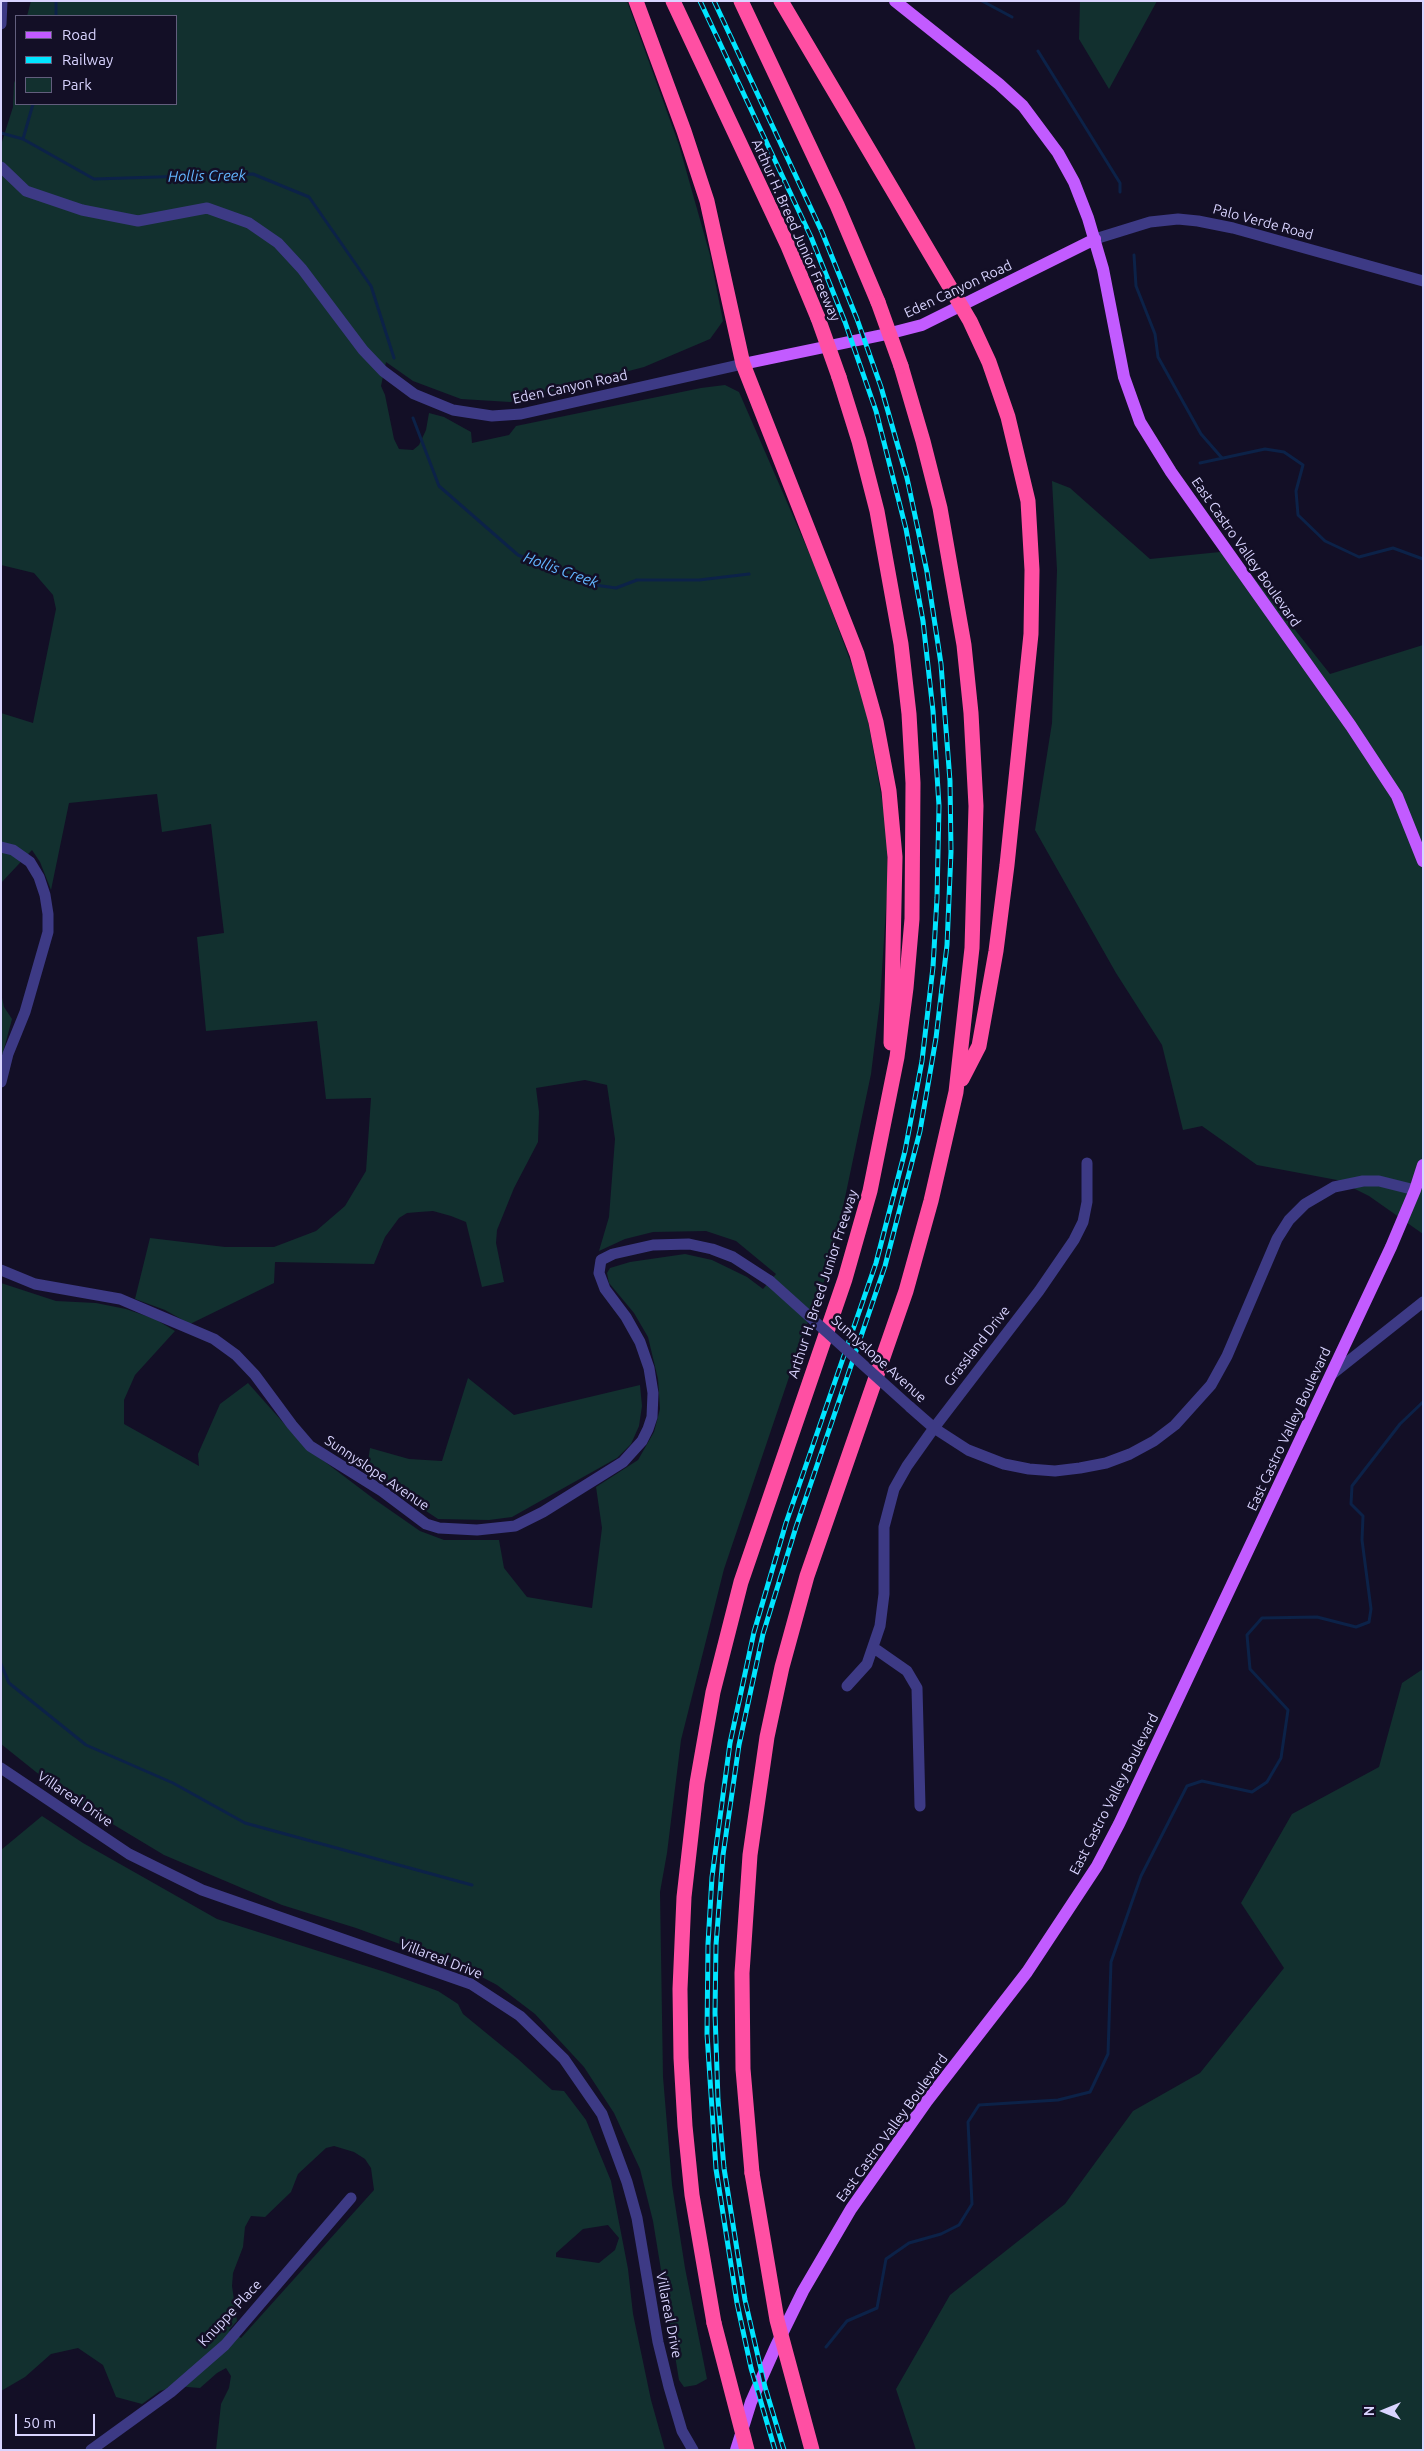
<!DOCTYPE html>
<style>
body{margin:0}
#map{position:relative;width:1424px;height:2451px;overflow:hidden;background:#130f26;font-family:Ubuntu,sans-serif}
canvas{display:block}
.frame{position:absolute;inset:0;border:2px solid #d9d4ff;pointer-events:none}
.legend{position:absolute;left:15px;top:15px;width:162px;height:90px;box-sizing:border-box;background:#130f26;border:1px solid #625e7d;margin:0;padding:6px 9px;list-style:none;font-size:15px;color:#d9d4ff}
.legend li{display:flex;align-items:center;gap:10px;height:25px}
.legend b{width:25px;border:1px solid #625e7d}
.north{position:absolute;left:1359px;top:2386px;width:50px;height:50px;-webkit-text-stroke:4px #130f26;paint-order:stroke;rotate:270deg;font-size:14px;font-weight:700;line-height:20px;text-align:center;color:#d9d4ff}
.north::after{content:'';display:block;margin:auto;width:18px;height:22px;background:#d9d4ff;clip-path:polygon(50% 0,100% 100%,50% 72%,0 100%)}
.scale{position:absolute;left:15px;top:2414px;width:80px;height:22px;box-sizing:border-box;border:2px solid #d9d4ff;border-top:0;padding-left:6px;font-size:15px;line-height:18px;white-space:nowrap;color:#d9d4ff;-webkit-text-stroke:4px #130f26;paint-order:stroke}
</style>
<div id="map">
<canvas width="1424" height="2451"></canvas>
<div class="frame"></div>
<ul class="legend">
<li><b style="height:6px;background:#c25bff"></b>Road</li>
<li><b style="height:6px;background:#00e5ff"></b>Railway</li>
<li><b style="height:14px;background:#12302f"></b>Park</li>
</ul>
<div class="north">N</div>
<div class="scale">50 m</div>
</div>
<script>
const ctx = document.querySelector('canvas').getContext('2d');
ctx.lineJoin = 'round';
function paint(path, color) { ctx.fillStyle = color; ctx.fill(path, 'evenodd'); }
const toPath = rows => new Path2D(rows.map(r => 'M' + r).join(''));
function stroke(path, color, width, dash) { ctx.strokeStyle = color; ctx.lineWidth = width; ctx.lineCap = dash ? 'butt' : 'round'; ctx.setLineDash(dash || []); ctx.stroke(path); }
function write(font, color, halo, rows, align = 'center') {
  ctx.font = font + ' Ubuntu,sans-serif'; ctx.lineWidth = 5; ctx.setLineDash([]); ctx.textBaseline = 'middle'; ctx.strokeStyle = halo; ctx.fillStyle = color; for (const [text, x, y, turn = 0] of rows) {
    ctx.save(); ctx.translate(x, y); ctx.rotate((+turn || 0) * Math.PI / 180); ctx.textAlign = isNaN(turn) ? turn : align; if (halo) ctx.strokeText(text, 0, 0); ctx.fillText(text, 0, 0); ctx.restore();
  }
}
paint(toPath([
 [31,1,627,1,679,145,710,255,723,321,710,339,644,367,510,402,461,399,413,381,386,362,381,386,385,395,394,439,399,449,413,450,419,445,426,430,429,413,444,417,471,432,472,443,509,435,516,426,701,388,725,385,739,392,817,571,864,698,887,828,887,893,880,1001,871,1074,831,1264,806,1327,724,1569,681,1740,667,1853,660,1892,663,2077,672,2185,685,2268,707,2379,696,2385,684,2387,679,2380,653,2221,640,2169,614,2113,584,2067,535,2014,497,1985,463,1967,356,1928,282,1905,164,1855,66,1796,1,1744,1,1283,56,1301,96,1303,126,1309,155,1319,175,1331,135,1375,124,1400,124,1424,199,1466,198,1454,220,1404,248,1383,304,1446,374,1499,420,1531,444,1540,499,1540,504,1568,527,1597,592,1608,602,1528,596,1487,638,1460,654,1432,660,1409,658,1379,648,1337,634,1313,609,1283,607,1273,610,1268,630,1262,685,1254,712,1260,747,1277,763,1289,776,1274,736,1241,706,1231,653,1232,625,1239,599,1251,609,1217,615,1139,607,1085,585,1080,536,1088,539,1112,538,1142,514,1188,497,1230,496,1243,504,1282,482,1287,466,1222,451,1216,433,1211,419,1212,407,1213,399,1218,385,1237,374,1264,275,1262,274,1283,190,1324,165,1310,135,1299,150,1238,225,1247,274,1247,316,1231,345,1206,366,1171,371,1098,326,1099,317,1021,206,1031,197,937,224,933,211,824,162,832,157,794,69,803,51,890,40,862,32,850,1,883,1,713,33,723,56,609,53,595,34,573,1,565,1,145,13,107,14,83,16,78,16,104,176,104,176,16,27,16],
 [1080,1,1157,1,1109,89,1079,39],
 [1052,481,1070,488,1150,559,1230,551,1251,574,1330,674,1423,645,1423,1234,1369,1196,1337,1180,1257,1165,1202,1126,1183,1130,1162,1045,1116,973,1035,830,1052,723,1057,570],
 [1,993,4,1007,12,1019,1,1060],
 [468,1378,514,1415,640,1385,642,1406,639,1426,631,1444,617,1458,512,1517,489,1520,438,1519,399,1493,367,1468,370,1448,409,1459,442,1461],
 [1423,1669,1423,2450,916,2450,896,2389,950,2295,1065,2204,1133,2111,1200,2073,1284,1968,1241,1903,1292,1814,1379,1767,1402,1683],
 [42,1816,83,1843,217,1919,385,1972,438,1991,458,2004,463,2014,518,2059,552,2090,564,2091,586,2120,611,2181,628,2269,633,2314,651,2400,665,2450,216,2450,221,2404,229,2388,231,2376,226,2368,217,2373,200,2388,176,2386,160,2391,142,2404,116,2397,103,2365,78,2348,51,2354,25,2377,1,2391,1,1850],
 [334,2146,354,2152,365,2159,371,2168,374,2190,241,2338,229,2330,237,2321,232,2286,233,2273,243,2247,245,2227,251,2216,265,2217,291,2192,298,2174,326,2148],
 [608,2225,619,2238,615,2250,599,2263,556,2257,556,2253,583,2229]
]), '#12302f');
stroke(toPath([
 [56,1,56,16],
 [982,1,1012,17],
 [1038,51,1120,183,1120,192],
 [1,133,23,139,94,179,253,174,309,197,371,286,394,358],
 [23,139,33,104],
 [1134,255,1136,286,1155,334,1158,357,1201,434,1222,458],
 [413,418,439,486,518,555,588,584,616,588,637,580,699,580,749,574],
 [1200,463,1265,449,1284,452,1303,465,1296,491,1298,515,1325,541,1359,557,1393,548,1423,559],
 [1,1664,9,1683,86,1745,173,1783,245,1823,472,1885],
 [826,2347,847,2321,877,2308,886,2259,909,2243,941,2234,959,2225,972,2204,968,2122,979,2105,1058,2100,1090,2092,1108,2054,1111,1962,1141,1876,1187,1786,1202,1781,1252,1792,1267,1782,1281,1758,1288,1710,1250,1669,1247,1635,1262,1618,1317,1617,1356,1627,1369,1622,1371,1609,1362,1540,1363,1516,1351,1504,1352,1486,1400,1424,1423,1402]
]), '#0c2248', 3);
stroke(toPath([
 [1,24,2,1],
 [1,167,26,191,82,210,138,221,207,208,249,223,278,243,302,269,363,350,383,371,414,394,453,410,492,416,521,414,743,364],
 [1095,239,1150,222,1178,219,1198,221,1233,228,1423,281],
 [1,847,13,850,30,862,39,877,45,895,48,914,48,932,25,1012,8,1054,1,1082],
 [1,1270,35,1284,120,1299,214,1339,236,1355,255,1375,292,1425,310,1446,382,1491,426,1524,439,1528,477,1530,515,1526,543,1512,623,1462,642,1441,648,1429,652,1417,653,1393,649,1368,640,1342,626,1317,605,1289,599,1273,601,1260,613,1254,653,1245,689,1244,712,1249,733,1257,770,1281],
 [1331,1375,1423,1302],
 [910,1407,934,1428,968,1450,1004,1464,1029,1469,1055,1471,1080,1468,1106,1463,1130,1454,1154,1441,1175,1425,1211,1385,1227,1356,1277,1239,1289,1220,1305,1204,1334,1187,1363,1181,1379,1181,1415,1190],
 [874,1648,907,1671,917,1688,920,1806],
 [847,1686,867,1664,880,1626,884,1594,884,1527,894,1489,907,1466,934,1428,1039,1291,1074,1240,1083,1222,1087,1202,1087,1163],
 [1,1768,129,1854,202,1890,471,1984,520,2016,564,2059,602,2114,627,2182,637,2218,658,2342,669,2387,682,2431,693,2450],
 [91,2450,171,2392,225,2345,351,2198]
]), '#3d3a85', 11);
stroke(toPath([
 [895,1,999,84,1023,106,1058,153,1074,182,1088,218,1103,269,1124,377,1140,422,1171,472,1351,726,1397,796,1423,861],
 [743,364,887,334,922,325,1095,239],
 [736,2450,751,2402,776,2346,803,2291,851,2209,927,2101,1027,1972,1097,1866,1119,1824,1391,1247,1415,1190,1423,1165]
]), '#c25bff', 12);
stroke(toPath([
 [636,1,684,131,707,201,743,364,857,654,876,722,889,791,895,857,891,1043],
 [673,1,788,246,818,318],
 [741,1,837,205,878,302],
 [781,1,970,321,989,362,1008,417,1028,501,1032,570,1031,634,1007,865,996,951,979,1046,962,1079],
 [752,2173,743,2069,742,1973,750,1855,767,1737,782,1667,807,1576,906,1291,931,1201,956,1092,972,948,976,806,971,713,964,645,940,508,923,441,901,366],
 [714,2323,692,2195,685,2126,681,2058,680,1989,684,1897,697,1783,713,1692,741,1582,845,1279,870,1191,897,1057,906,988,912,919,913,783,909,714,901,644,877,511,859,441,839,377]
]), '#ff4fa3', 15);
const rail = toPath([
 [700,1,811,237,845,322,876,411,906,529,923,621,933,711,939,806,937,898,933,967,922,1061,905,1151,876,1263,786,1523,754,1632,730,1743,712,1877,708,1944,707,2034,716,2169,737,2303,751,2368,775,2450],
 [714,1,822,232,857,319,881,387,907,478,927,572,941,664,950,781,951,852,947,945,936,1038,920,1131,885,1266,796,1527,763,1634,739,1745,723,1855,716,1945,715,2013,718,2100,724,2168,745,2300,765,2387,784,2450]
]);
stroke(rail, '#00e5ff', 5);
stroke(rail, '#130f26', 3, [9]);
stroke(toPath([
 [770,1281,910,1407]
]), '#3d3a85', 11);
stroke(toPath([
 [878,302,901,366],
 [818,318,839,377],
 [752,2173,777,2320,812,2450],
 [714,2323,747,2450]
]), '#ff4fa3', 15);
write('14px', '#d9d4ff', '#130f26', [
 ["Palo Verde Road",1263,222,15],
 ["Arthur H. Breed Junior Freeway",796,230,66],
 ["Eden Canyon Road",958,289,-25],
 ["Eden Canyon Road",570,387,-12],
 ["East Castro Valley Boulevard",1246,552,55],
 ["Arthur H. Breed Junior Freeway",823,1284,-72],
 ["Grassland Drive",977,1346,-52],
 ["Sunnyslope Avenue",879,1359,42],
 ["East Castro Valley Boulevard",1289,1429,-65],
 ["Sunnyslope Avenue",377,1473,34],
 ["East Castro Valley Boulevard",1114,1794,-63],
 ["Villareal Drive",75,1799,34],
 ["Villareal Drive",441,1959,21],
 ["East Castro Valley Boulevard",892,2128,-54],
 ["Knuppe Place",230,2313,-47],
 ["Villareal Drive",669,2315,79]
]);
write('italic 15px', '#62b6ff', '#130f26', [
 ["Hollis Creek",207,176,-1],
 ["Hollis Creek",561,570,20]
]);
</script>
